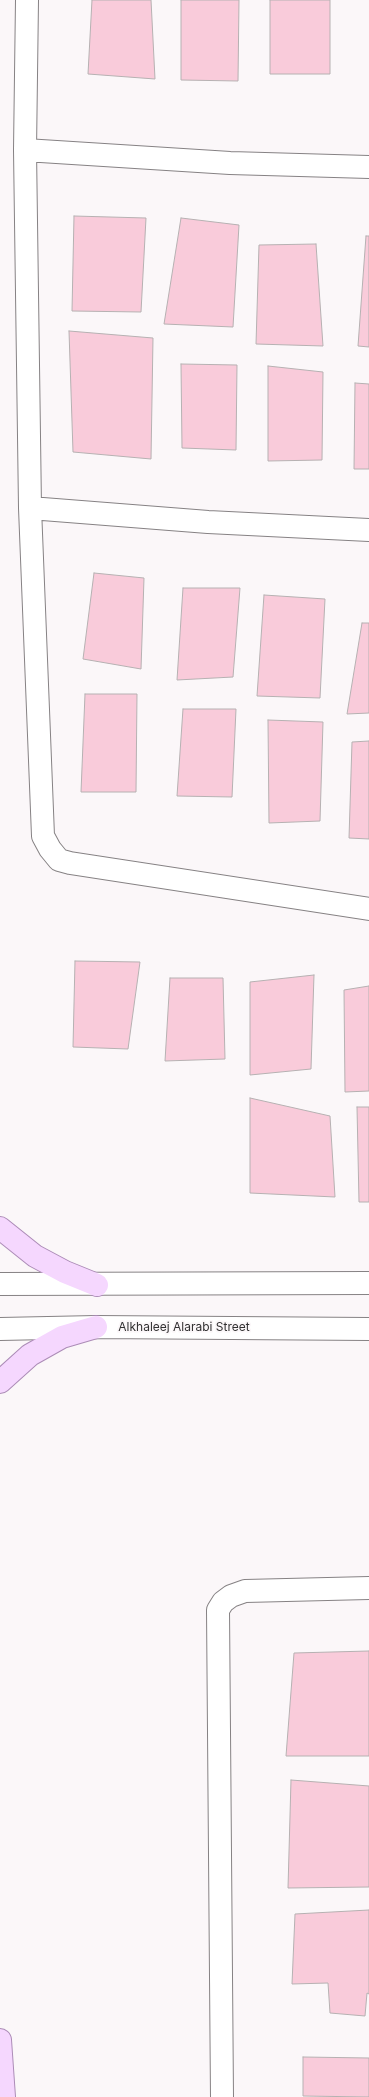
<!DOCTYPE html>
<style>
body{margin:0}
canvas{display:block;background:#fbf7f9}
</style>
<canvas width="369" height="2097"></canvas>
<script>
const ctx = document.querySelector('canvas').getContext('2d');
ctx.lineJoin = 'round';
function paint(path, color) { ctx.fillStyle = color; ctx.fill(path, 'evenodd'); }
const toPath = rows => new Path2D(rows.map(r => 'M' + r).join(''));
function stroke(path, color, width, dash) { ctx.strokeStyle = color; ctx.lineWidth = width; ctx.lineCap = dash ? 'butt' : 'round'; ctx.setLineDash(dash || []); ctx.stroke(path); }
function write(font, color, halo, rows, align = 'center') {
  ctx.font = font + ' Inter,sans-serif'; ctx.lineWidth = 3.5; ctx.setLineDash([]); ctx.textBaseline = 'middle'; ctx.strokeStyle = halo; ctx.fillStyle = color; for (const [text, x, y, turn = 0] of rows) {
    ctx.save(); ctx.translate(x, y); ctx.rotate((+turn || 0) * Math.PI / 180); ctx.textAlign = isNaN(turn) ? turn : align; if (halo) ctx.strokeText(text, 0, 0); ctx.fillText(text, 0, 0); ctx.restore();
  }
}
const building = toPath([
 [92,0,151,0,155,79,88,74,92,0],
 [181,0,239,0,238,81,181,80,181,0],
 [270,0,330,0,330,74,270,74,270,0],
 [74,216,146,218,141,312,72,311,74,216],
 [181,218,239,225,233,327,164,324,181,218],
 [366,236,369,236,369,347,358,346,366,236],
 [316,244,323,346,256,344,259,245,316,244],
 [69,331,153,338,151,459,73,452,69,331],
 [181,364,237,365,236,450,182,448,181,364],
 [268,366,323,372,322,460,268,461,268,366],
 [355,383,369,384,369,469,354,469,355,383],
 [94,573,144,578,141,669,83,659,94,573],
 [183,588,240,588,233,677,177,680,183,588],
 [264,595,325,599,320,698,257,696,264,595],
 [362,623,369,623,369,713,347,714,362,623],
 [85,694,137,694,136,792,81,792,85,694],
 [183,709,236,709,232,797,177,796,183,709],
 [268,720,323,722,320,821,269,823,268,720],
 [369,741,369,839,349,838,352,742,369,741],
 [75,961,140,962,128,1049,73,1047,75,961],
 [314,975,311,1069,250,1075,250,982,314,975],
 [170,978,223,978,225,1059,165,1061,170,978],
 [369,986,369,1091,345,1092,344,990,369,986],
 [250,1098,330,1116,335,1197,250,1193,250,1098],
 [357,1107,369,1107,369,1202,359,1202,357,1107],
 [369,1651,369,1756,286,1756,294,1653,369,1651],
 [291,1780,369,1786,369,1887,288,1888,291,1780],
 [369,1910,369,1994,367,1993,365,2016,330,2013,328,1983,292,1984,295,1914,369,1910],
 [303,2057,369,2058,369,2097,303,2096,303,2057]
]);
paint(building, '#f9cbda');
stroke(building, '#b6b1b2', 1);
const minor = toPath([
 [27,0,25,150,30,508,43,836,50,849,59,860,70,863,369,909],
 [25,150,230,163,369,167],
 [30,508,208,522,369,530],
 [222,2097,218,1610,223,1602,231,1596,245,1591,369,1588]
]);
const secondary = toPath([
 [0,1284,369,1283],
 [0,1329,96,1327,369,1329]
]);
const primary = toPath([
 [0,1228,35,1256,65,1272,97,1285],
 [0,1382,30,1355,62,1337,96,1327],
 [0,2040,4,2097]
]);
stroke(minor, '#868284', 24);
stroke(secondary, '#868284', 24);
stroke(primary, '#ac8cb7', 24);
stroke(minor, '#fff', 22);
stroke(secondary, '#fff', 22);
stroke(primary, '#f5d7fe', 22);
write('12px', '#323132', '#fbf7f9', [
 ["Alkhaleej Alarabi Street",184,1327]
]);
</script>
